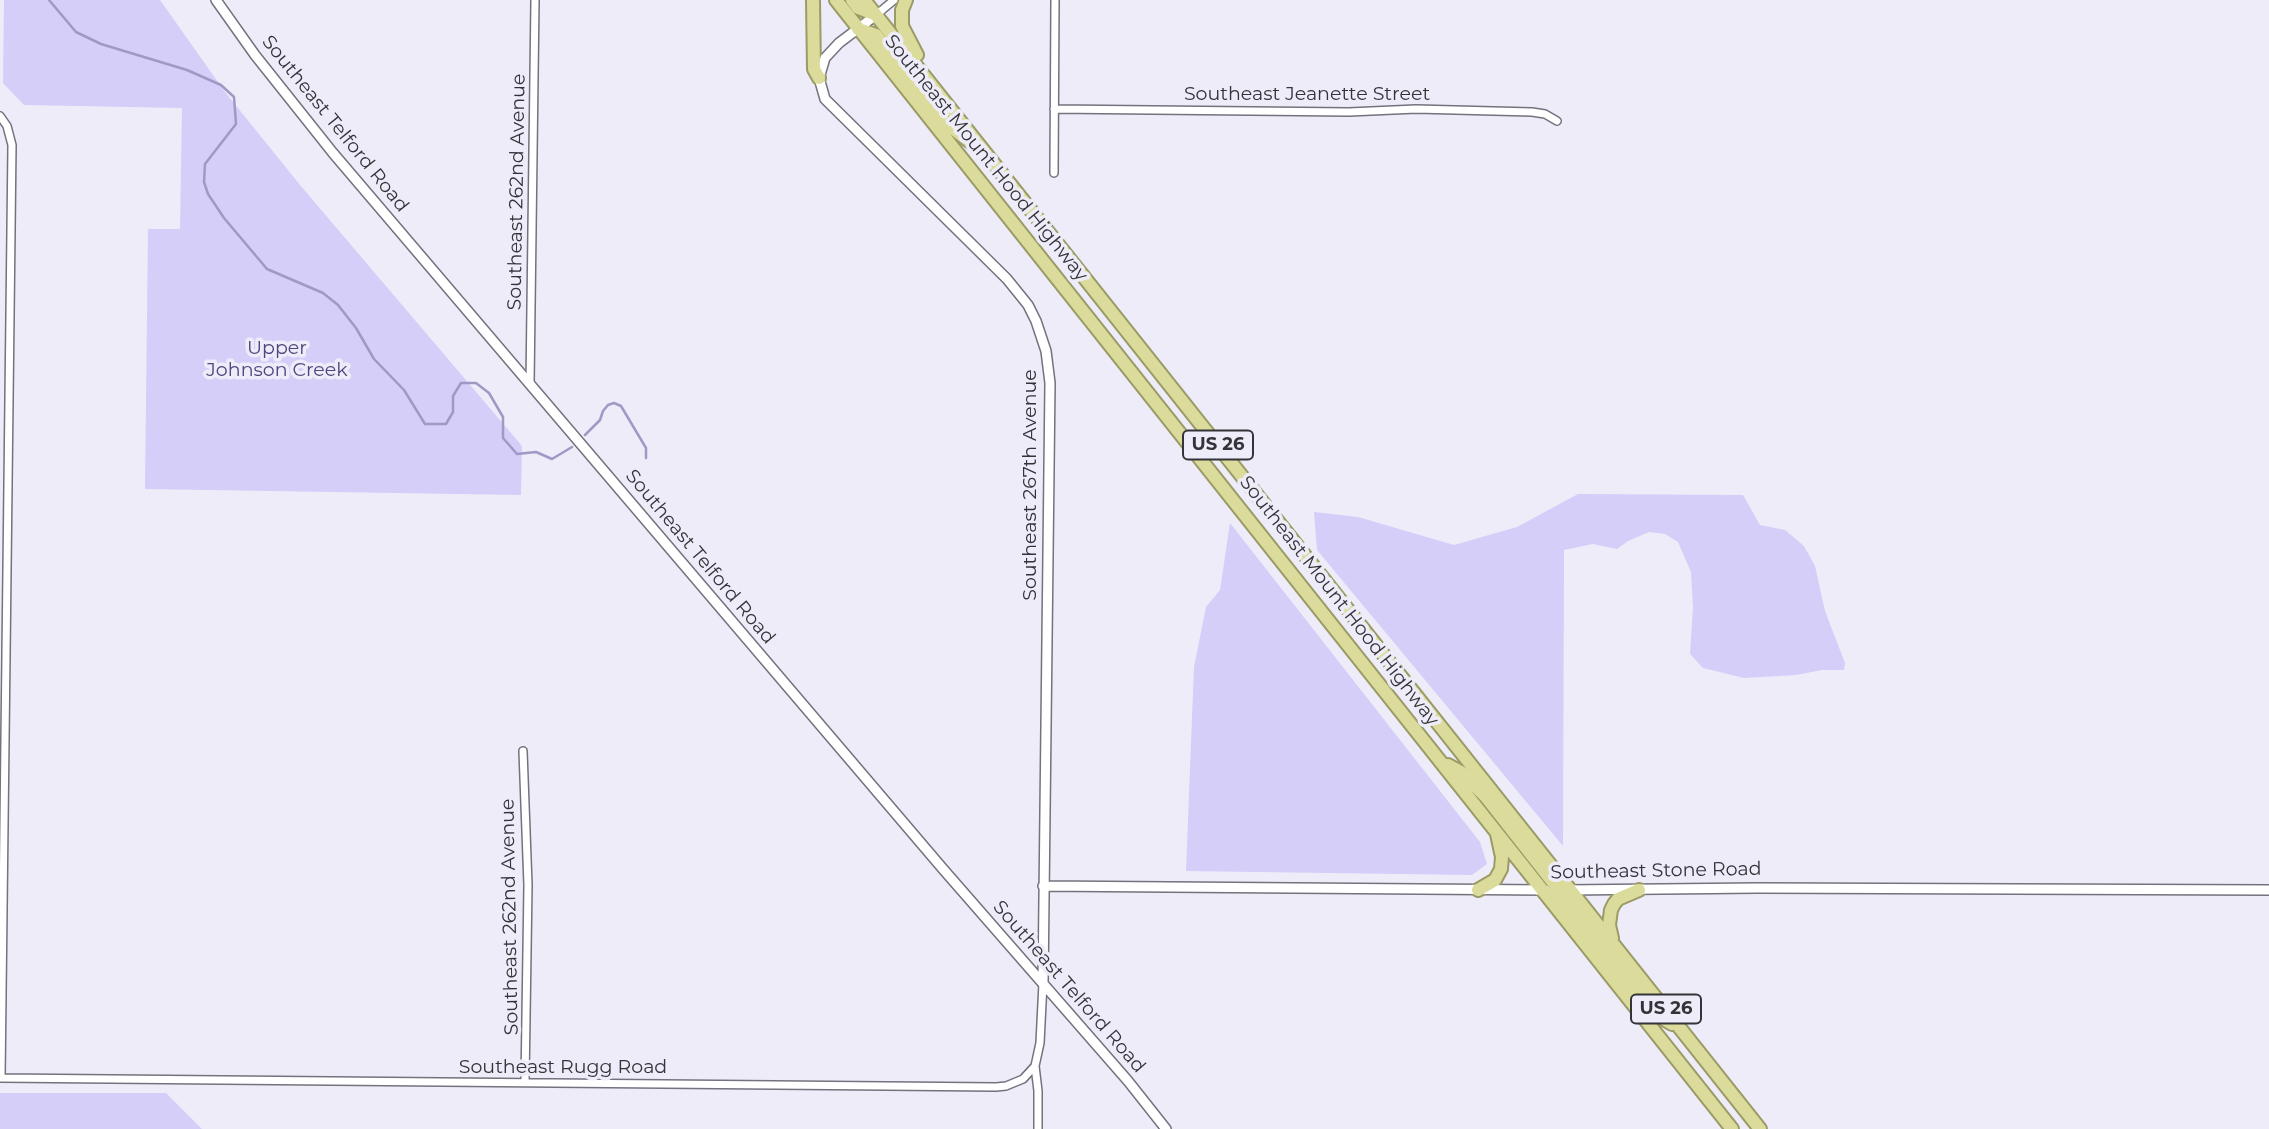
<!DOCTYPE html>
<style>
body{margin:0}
canvas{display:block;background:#edecf8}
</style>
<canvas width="2269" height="1129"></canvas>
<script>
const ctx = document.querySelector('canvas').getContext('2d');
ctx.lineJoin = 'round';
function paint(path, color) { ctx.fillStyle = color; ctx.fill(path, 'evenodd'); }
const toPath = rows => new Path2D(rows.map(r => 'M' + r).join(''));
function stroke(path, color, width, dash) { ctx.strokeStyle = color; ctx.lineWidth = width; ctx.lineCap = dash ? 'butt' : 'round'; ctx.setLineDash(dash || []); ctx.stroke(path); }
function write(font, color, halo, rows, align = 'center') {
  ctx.font = font + ' Montserrat,sans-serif'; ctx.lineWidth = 7; ctx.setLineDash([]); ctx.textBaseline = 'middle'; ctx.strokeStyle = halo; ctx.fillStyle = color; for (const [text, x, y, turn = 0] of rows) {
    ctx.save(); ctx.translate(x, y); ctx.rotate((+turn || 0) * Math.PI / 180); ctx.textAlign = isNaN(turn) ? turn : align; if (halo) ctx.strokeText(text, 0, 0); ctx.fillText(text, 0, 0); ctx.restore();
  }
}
paint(toPath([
 [4,0,160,0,225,92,300,185,522,446,521,495,145,489,148,229,180,229,182,108,24,105,3,83],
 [1578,494,1743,495,1760,525,1785,530,1804,546,1815,566,1825,611,1845,663,1844,670,1822,670,1796,675,1744,678,1703,668,1690,654,1693,607,1691,572,1678,542,1665,534,1649,532,1628,541,1617,549,1593,544,1564,550,1563,846,1317,550,1314,512,1358,517,1454,545,1517,527],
 [1230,523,1480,842,1487,864,1472,875,1186,871,1194,667,1206,607,1220,590],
 [0,1093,166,1093,202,1129,0,1129]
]), '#d4cef9');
stroke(toPath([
 [49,0,76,32,101,44,187,70,221,85,234,97,236,124,205,164,204,182,208,194,224,218,267,269,323,293,338,305,356,328,374,359,404,390,425,424,446,424,453,412,453,396,461,383,476,383,489,393,503,417,503,438,517,454,536,452,552,459,572,447],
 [585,435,600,420,603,411,608,405,614,403,621,406,646,448,646,458]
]), '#a099c5', 2.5);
const minor = toPath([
 [876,15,894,0],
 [1054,109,1349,112,1416,109,1532,112,1545,114,1557,121],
 [0,116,7,126,12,145,1,1078],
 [1054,173,1055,0],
 [530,384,535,0],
 [523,751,528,885,525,1082],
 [1035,1066,1038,1091,1038,1129],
 [0,1078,996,1087,1006,1086,1023,1079,1035,1066,1040,1043,1043,983]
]);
const tertiary = toPath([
 [216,0,255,55,333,153,943,869,1128,1081,1166,1129],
 [876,15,839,43,825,58,819,78,825,99,1007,279,1028,305,1036,321,1046,351,1050,383,1043,983],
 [1043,886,1545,890],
 [1566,890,1758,888,2269,890]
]);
const trunk = toPath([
 [813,0,814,69,819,78],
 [836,0,1732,1129],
 [852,0,858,8,874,14],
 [864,0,1760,1129],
 [906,0,902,10,902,26,917,55],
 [858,29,876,35,944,122,973,144],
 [1448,765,1461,772,1486,797,1559,890],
 [1478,890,1495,880,1501,869,1502,857,1497,834],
 [1555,890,1638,994,1662,1018,1672,1024],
 [1612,938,1609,925,1611,910,1614,904,1618,899,1639,890]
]);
stroke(minor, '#73727d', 10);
stroke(tertiary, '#73727d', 12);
stroke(trunk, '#9b9b68', 16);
stroke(minor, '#fff', 7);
stroke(tertiary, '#fff', 9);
stroke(trunk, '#dbdc9b', 12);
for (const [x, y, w] of [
 [1218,445,70],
 [1666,1009,70]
]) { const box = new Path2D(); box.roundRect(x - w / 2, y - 14.5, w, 29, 5); ctx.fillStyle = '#edecf8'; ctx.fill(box); stroke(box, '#343338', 2); }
write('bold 18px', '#343338', null, [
 ["US 26",1218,445],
 ["US 26",1666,1009]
]);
write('19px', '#343338', '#edecf8', [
 ["Southeast Jeanette Street",1307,94],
 ["Southeast Telford Road",335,124,51],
 ["Southeast Mount Hood Highway",986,158,51],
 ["Southeast 262nd Avenue",517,192,-89],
 ["Southeast 267th Avenue",1030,485,-90],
 ["Southeast Telford Road",700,557,50],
 ["Southeast Mount Hood Highway",1339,601,52],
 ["Southeast Stone Road",1656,871,-1],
 ["Southeast 262nd Avenue",510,917,-91],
 ["Southeast Telford Road",1069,987,49],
 ["Southeast Rugg Road",563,1067]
]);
write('19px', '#50447e', '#edecf8', [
 ["Upper",277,348],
 ["Johnson Creek",277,370]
]);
</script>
